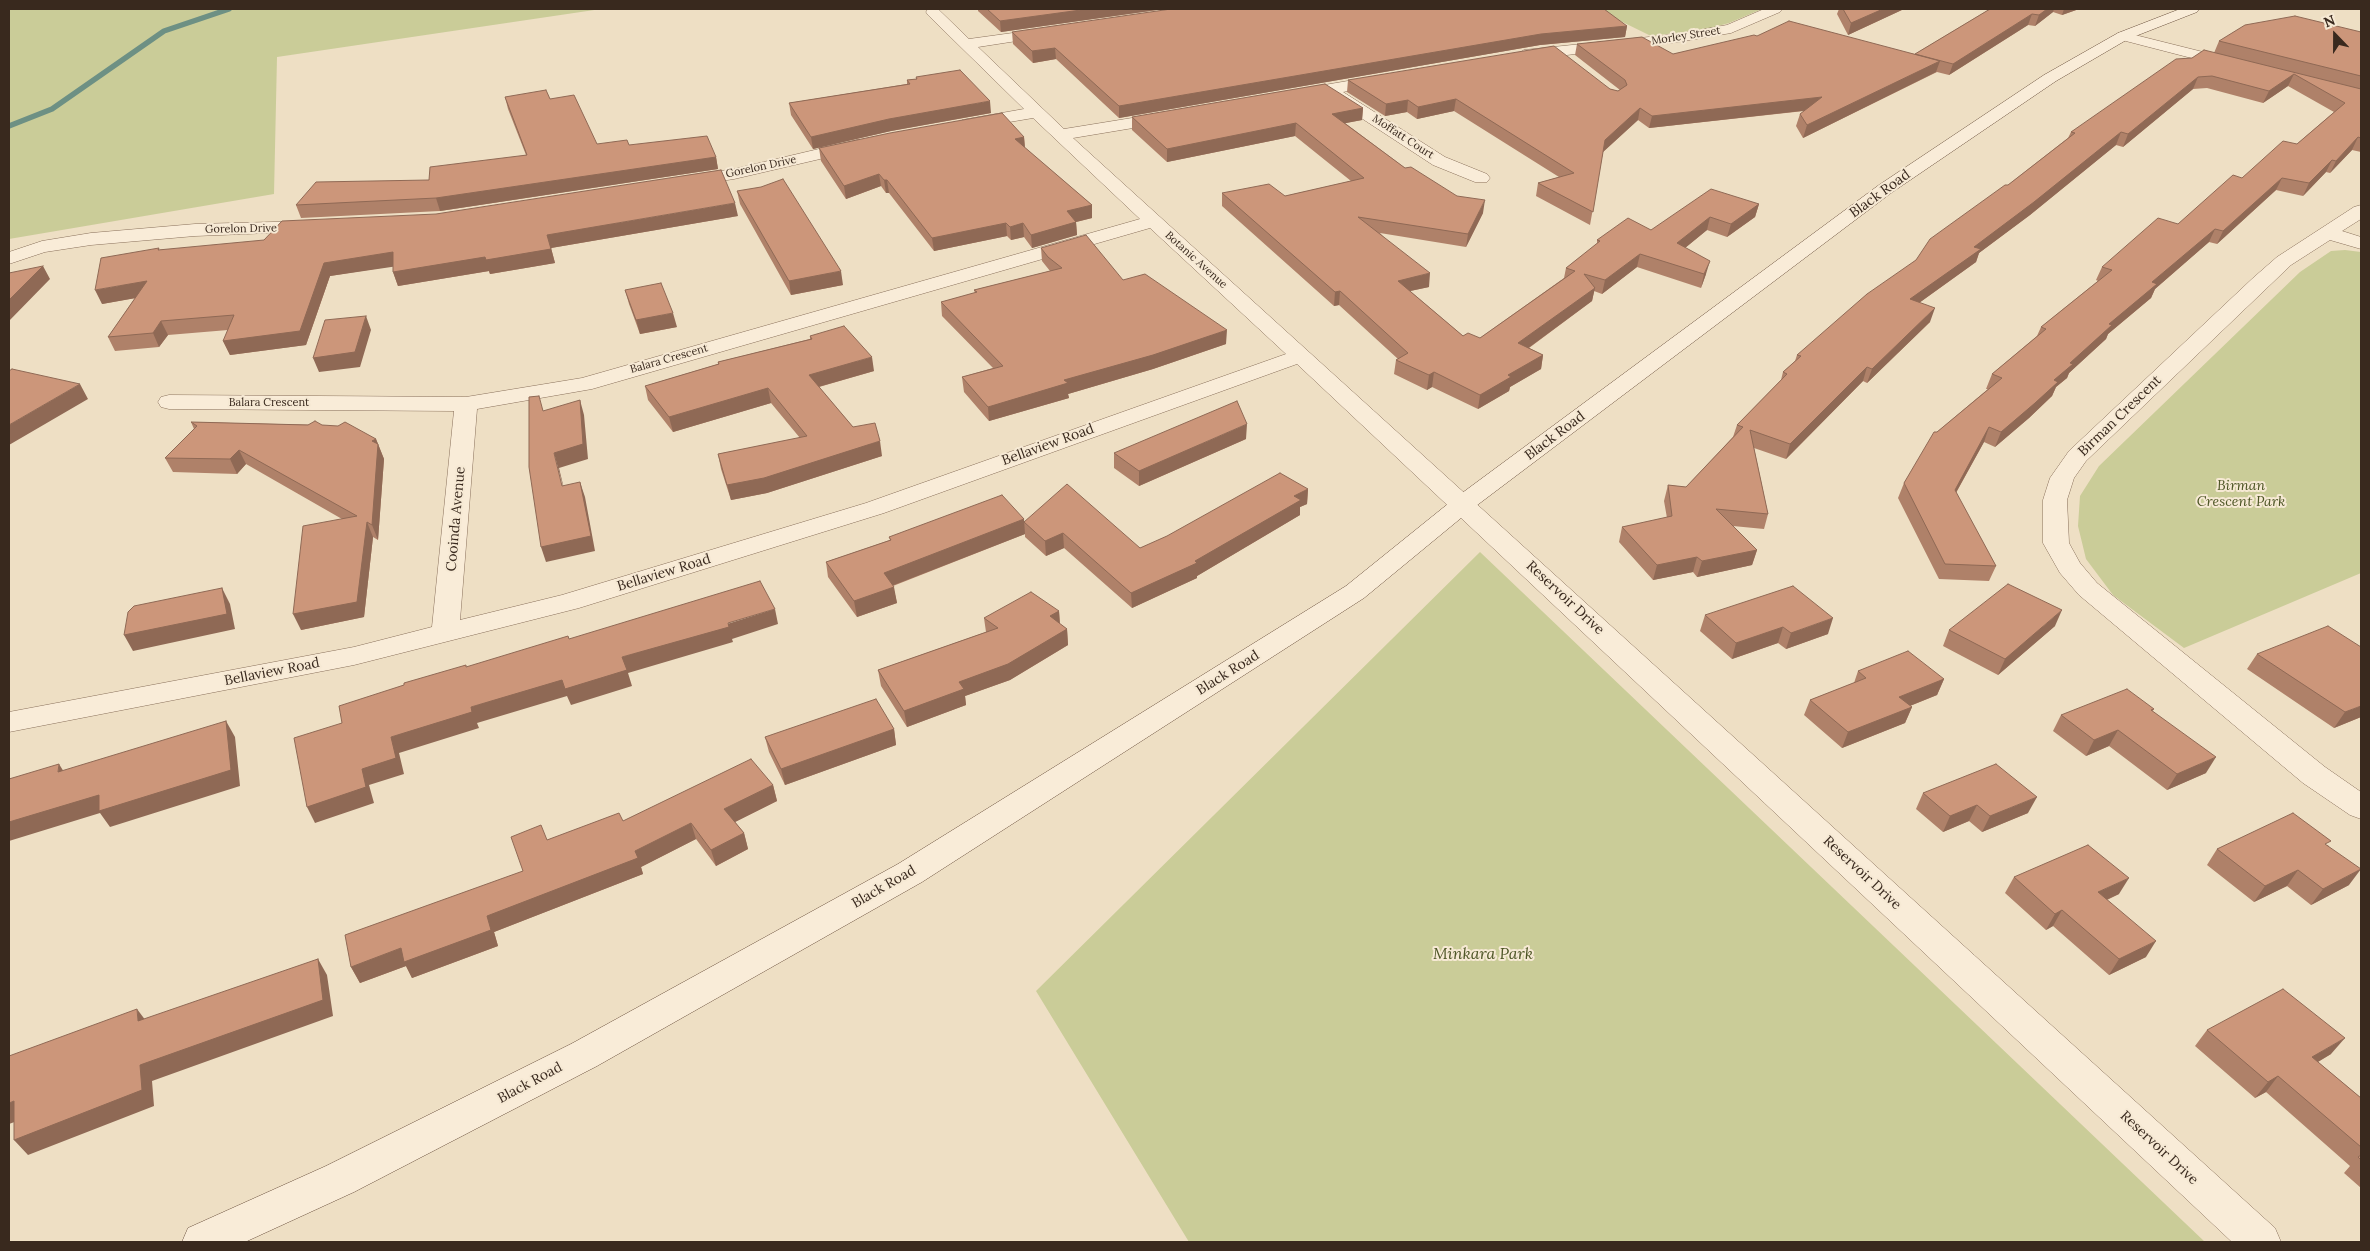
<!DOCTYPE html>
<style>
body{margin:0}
#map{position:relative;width:2370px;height:1251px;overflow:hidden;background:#eedfc4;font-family:Lora,serif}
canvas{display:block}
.frame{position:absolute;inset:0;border:10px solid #39291e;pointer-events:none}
.north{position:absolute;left:2310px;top:10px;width:50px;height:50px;-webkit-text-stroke:4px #f6e9d4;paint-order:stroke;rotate:338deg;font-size:14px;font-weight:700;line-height:20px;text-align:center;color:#39291e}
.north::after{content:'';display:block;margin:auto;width:18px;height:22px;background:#39291e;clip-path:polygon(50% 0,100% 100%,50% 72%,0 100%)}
</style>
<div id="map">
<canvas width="2370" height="1251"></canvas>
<div class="frame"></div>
<div class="north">N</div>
</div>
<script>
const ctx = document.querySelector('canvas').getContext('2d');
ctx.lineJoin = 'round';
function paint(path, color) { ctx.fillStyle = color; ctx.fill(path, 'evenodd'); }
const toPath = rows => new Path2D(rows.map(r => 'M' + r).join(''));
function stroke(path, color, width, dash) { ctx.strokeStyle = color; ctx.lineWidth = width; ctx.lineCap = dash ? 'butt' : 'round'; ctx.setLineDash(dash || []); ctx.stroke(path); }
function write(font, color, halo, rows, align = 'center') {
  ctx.font = font + ' Lora,serif'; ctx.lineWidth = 4; ctx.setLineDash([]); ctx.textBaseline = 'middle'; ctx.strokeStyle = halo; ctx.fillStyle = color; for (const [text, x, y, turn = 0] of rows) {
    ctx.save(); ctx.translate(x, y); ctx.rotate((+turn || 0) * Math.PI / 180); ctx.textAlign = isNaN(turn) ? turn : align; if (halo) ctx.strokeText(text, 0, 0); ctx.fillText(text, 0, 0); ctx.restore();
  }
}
paint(toPath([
 [9,9,601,9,277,57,274,194,9,239],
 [1596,9,1762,9,1729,23,1707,29,1651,36],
 [2345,250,2361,252,2361,573,2184,648,2113,595,2086,559,2078,526,2080,496,2099,466,2300,272,2331,251],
 [1480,552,2205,1242,1189,1242,1036,991]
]), '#cacc98');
stroke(toPath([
 [9,126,52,109,164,31,229,9]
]), '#6d9084', 5.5);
const street = toPath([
 [928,9,938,9,969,39,1049,28,1054,29,1056,32,1054,35,1049,36,978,47,1064,129,1169,112,1175,113,1177,117,1175,121,1073,138,2275,1228,2281,1242,2232,1242,1297,364,884,513,579,608,354,665,9,732,9,712,354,647,432,627,454,411,169,409,161,407,158,402,161,397,169,395,466,397,582,378,1140,219,1033,118,968,129,962,128,960,124,962,120,1024,109,928,15,926,12,928,9],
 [1150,228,1286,354,866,503,562,595,460,620,477,409,592,389,1150,228],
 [1764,9,1782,9,1780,12,1731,33,1678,42,1524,60,1516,55,1524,50,1678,34,1727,25,1764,9],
 [2123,32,2239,61,2242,64,2234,69,2118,39,2116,36,2118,33,2123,32],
 [1383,75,1389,77,1391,80,1389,83,1343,92,1445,157,1487,174,1490,178,1487,182,1475,182,1433,165,1326,95,1295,100,1289,98,1287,95,1289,92,1295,90,1383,75],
 [857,140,863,141,866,145,863,149,734,179,687,186,681,185,678,181,681,177,687,176,734,169,857,140],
 [2361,205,2361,219,2342,231,2361,237,2361,249,2330,240,2291,265,2086,461,2074,478,2067,500,2069,543,2080,563,2097,583,2325,767,2361,792,2361,819,2350,815,2303,783,2079,595,2060,573,2043,543,2043,500,2050,478,2069,451,2253,278,2277,257,2354,207,2361,205],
 [312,221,319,223,321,227,319,231,195,236,91,245,45,252,9,264,9,252,42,241,91,233,195,224,312,221]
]);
const secondary = toPath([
 [2180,9,2199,9,2197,12,2128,39,2056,81,1891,193,1472,509,1364,598,922,882,597,1066,354,1192,245,1242,182,1242,188,1228,326,1166,571,1044,898,864,1346,586,1454,499,1879,185,2044,75,2118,33,2180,9]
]);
stroke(street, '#89705b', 1);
stroke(secondary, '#6b513e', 1);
paint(street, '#f9ecd8');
paint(secondary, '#f9ecd8');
paint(toPath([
 [978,9,1164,9,1001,32,978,11],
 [1839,9,1904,9,1848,35,1837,14],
 [1990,9,2079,9,2062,15,2053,12,2035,26,2028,25,1949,75,1937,72,1803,138,1796,126,1800,114,1804,111,1649,128,1638,120,1603,152,1590,225,1536,196,1538,183,1559,177,1454,111,1417,119,1407,112,1385,116,1347,92,1348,80,1610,89,1618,91,1620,90,1575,55,1577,44,1673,54,1757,36,1915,54],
 [1627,26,1625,37,1540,45,1119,118,1056,59,1033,63,1013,44,1012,32],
 [2361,32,2361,152,2352,150,2330,173,2326,172,2303,196,2276,190,2217,244,2209,242,2155,289,2151,298,2108,334,2106,339,2069,373,2067,378,2056,387,2052,396,2029,418,1995,447,1984,442,1956,493,1996,566,1989,581,1939,579,1898,498,1904,483,1937,432,1988,389,1986,389,1992,374,2037,336,2041,327,2098,281,2096,280,2102,267,2178,224,2242,178,2297,144,2334,112,2288,86,2263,103,2207,88,2193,89,2123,147,2116,145,2030,215,1979,253,1976,262,1919,303,1930,322,1867,383,1863,381,1786,459,1754,448,1768,514,1764,529,1733,526,1757,550,1752,565,1697,577,1693,572,1653,580,1619,542,1622,527,1667,518,1664,501,1668,485,1686,487,1733,437,1737,425,1781,380,1783,372,1795,361,1797,355,1916,260,2008,185,2068,138,2071,132,2192,58,2214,53,2219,41],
 [916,77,991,113,891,131,813,149,791,115,789,103,907,84,907,80,916,79],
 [505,97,550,99,597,144,629,145,716,157,718,169,440,211,301,218,296,205,429,180,526,155,508,109],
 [1363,108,1362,120,1345,123,1405,168,1483,213,1466,247,1380,233,1429,287,1410,291,1463,336,1480,338,1564,278,1566,268,1597,244,1597,240,1651,230,1759,204,1755,217,1727,237,1707,230,1685,248,1706,274,1701,288,1637,267,1602,294,1594,291,1592,301,1529,348,1543,355,1541,369,1510,387,1509,391,1478,409,1432,387,1427,390,1394,374,1396,360,1398,359,1339,305,1334,306,1222,206,1222,193,1285,196,1351,181,1295,136,1167,162,1132,130,1132,117],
 [1024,137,1025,148,1092,205,1092,218,1076,222,1077,235,1032,248,1024,237,1011,240,1007,236,934,251,889,193,886,193,881,186,846,199,821,161,819,148],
 [737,191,843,285,791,295,740,204],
 [738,216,551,248,555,263,490,274,489,271,398,286,393,272,393,266,330,276,306,345,230,355,223,341,228,330,168,335,159,347,115,351,108,337,135,298,102,304,159,248,159,250],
 [1041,248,1123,280,1226,344,1153,369,1068,394,1069,398,989,421,964,392,962,377,993,368,942,316,941,302,975,293,974,290,1050,271,1042,261],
 [625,290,677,327,640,334,629,304],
 [810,336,874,371,819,387,853,427,882,456,767,493,731,500,721,469,718,454,800,438,771,403,673,432,648,400,645,386,718,364,718,362,810,339],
 [191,422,322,425,376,439,384,459,378,540,373,537,364,617,301,630,342,519,246,464,237,474,173,472,165,458,194,429],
 [1246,439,1139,486,1114,468,1114,453],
 [1308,489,1307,504,1300,507,1300,515,1197,576,1197,578,1132,608,1064,548,1046,556,1025,537,1025,534,893,586,897,603,857,617,828,577,826,562,890,540,889,537,1024,519,1024,521,1140,548],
 [1059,611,1060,624,1067,629,1068,645,1010,680,965,696,966,705,907,727,881,686,878,670,986,632,984,618],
 [1705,615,1828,634,1786,649,1778,643,1732,659,1700,631],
 [2055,626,1998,675,1943,646,1949,630],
 [2257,654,2361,717,2334,728,2247,669],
 [1858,671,1944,679,1937,695,1910,706,1912,707,1905,723,1842,748,1804,715,1810,700,1854,683],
 [2154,709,2152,712,2206,773,2167,790,2109,746,2086,756,2053,731,2061,715],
 [894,729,896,745,785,785,769,752,765,737],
 [773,785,777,801,735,822,744,833,748,849,716,866,696,839,641,867,643,874,494,932,498,946,412,978,406,966,360,983,351,967,523,871,547,840],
 [1923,793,2028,813,1982,832,1969,821,1943,832,1916,809],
 [2328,845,2349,885,2311,905,2287,886,2254,902,2207,865,2217,849],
 [2014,877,2119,894,2107,900,2146,957,2109,975,2053,926,2046,930,2005,893],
 [2207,1030,2331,1054,2318,1062,2361,1098,2361,1188,2344,1173,2350,1166,2266,1092,2255,1098,2195,1046]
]), '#af8169');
paint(toPath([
 [1088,9,1164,9,1001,32,1000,21],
 [1883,9,1904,9,1848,35,1851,23],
 [2047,9,2054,9,2053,12,2035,26,2039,15],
 [2064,9,2079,9,2062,15],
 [2032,14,2028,25,1949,75,1953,64],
 [1627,26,1625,37,1540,45,1119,118,1119,106,1541,34],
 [1055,48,1056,59,1033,63,1032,51],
 [1940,61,1936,72,1803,138,1807,125],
 [2294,74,2288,86,2263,103,2269,91],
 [2198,77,2193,89,2123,147,2128,134],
 [1822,97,1819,109,1649,128,1652,116],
 [1456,99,1454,111,1417,119,1418,107],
 [1408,100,1407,112,1385,116,1386,104],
 [990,101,991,113,891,131,813,149,811,137,889,119],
 [1363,108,1362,120,1331,126,1332,114],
 [1640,108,1638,120,1603,152,1605,140],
 [1296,123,1295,136,1167,162,1167,149],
 [2121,132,2116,145,2030,215,1979,253,1976,262,1905,313,1910,299,1974,247],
 [1024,137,1025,149,1015,139],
 [2358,137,2352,150,2330,173,2336,161],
 [716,157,718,169,440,211,436,198],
 [2332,160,2326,172,2303,196,2309,183],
 [879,174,881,186,846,199,844,186],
 [2282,178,2276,190,2217,244,2223,231],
 [884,180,887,180,889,193,886,193],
 [1485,200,1483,213,1466,247,1468,234],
 [735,203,738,216,551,248,555,263,490,274,489,271,398,286,393,272,547,235],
 [1759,204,1755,217,1727,237,1731,224],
 [1092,205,1092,218,1076,222,1077,235,1032,248,1031,235,1067,211],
 [1710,217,1707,230,1674,257,1677,243],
 [1006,223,1007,236,934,251,932,238],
 [1023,223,1024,237,1011,240,1010,227],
 [2215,229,2209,242,2155,289,2151,298,2108,334,2106,339,2069,373,2067,378,2056,387,2052,396,2029,418,1995,447,2001,432,2109,324,2152,282],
 [393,252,398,266,330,276,306,345,230,355,223,341,324,263],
 [1640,254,1637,267,1602,294,1605,280],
 [1710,261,1706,274,1701,288,1704,274],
 [43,266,50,279,9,321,9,300],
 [841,271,843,285,791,295,789,281],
 [1430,273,1429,287,1396,294,1398,281],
 [147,281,153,295,102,304,95,290],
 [1595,288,1592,301,1516,357,1518,343],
 [1340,291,1339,305,1334,306,1335,292],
 [1935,308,1930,322,1867,383,1872,369],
 [673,313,677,327,640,334,636,320],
 [366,316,371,330,360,367,319,372,313,358],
 [161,321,168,335,159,347,153,333],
 [1227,330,1226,344,1153,369,1068,394,1069,398,989,421,988,407,1064,380],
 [1543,355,1541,369,1510,387,1509,391,1478,409,1480,395,1508,375],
 [872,357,874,371,811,389,809,375],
 [1867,367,1863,381,1786,459,1790,444],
 [1434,372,1432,387,1427,390,1429,375],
 [80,384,88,399,9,445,9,425],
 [768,388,771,403,673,432,669,417],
 [580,400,584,415,588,459,559,468,567,501,554,453],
 [1247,424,1246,439,1139,486,1139,471],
 [1989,427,1984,442,1949,505,1955,490],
 [376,439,384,459,378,540,372,525,372,441],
 [880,441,882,456,767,493,731,500,727,485],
 [239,450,246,464,237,474,230,459],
 [580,482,585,497,595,551,546,562,541,547],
 [1308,489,1307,504,1300,507,1300,515,1197,576,1197,578,1132,608,1131,593,1195,561,1294,496],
 [1024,519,1025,534,886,588,884,573],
 [367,522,373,537,364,617,301,630,293,614],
 [1063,533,1064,548,1046,556,1045,541],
 [1757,550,1752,565,1697,577,1702,561],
 [1697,557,1693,572,1653,580,1657,565],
 [894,587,897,603,857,617,854,601],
 [222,588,230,604,235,629,133,651,124,635],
 [775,609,778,624,732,639,733,642,628,673,632,686,571,705,567,696,477,723,479,728,399,753,404,774,369,785,374,803,315,823,307,807,362,769,391,737,471,707,622,657],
 [2062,610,2055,626,1998,675,2005,659],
 [1059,611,1060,627,1050,616],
 [1833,618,1828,634,1786,649,1791,633],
 [1783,627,1778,643,1732,659,1736,643],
 [1067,629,1068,645,1010,680,965,696,966,705,907,727,904,711,959,682],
 [1944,679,1937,695,1892,713,1899,697],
 [2361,706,2361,717,2334,728,2345,712],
 [1912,707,1905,723,1842,748,1848,732],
 [226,721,235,737,240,786,110,827,100,813,9,841,9,822],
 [894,729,896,745,785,785,781,769],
 [2118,730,2109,746,2086,756,2094,740],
 [2216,757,2206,773,2167,790,2177,774],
 [59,764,69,780,58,772],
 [773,785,777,801,729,825,724,809],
 [2037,797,2028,813,1982,832,1990,816],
 [1977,805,1969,821,1943,832,1950,816],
 [691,823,696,839,641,867,643,874,494,932,498,946,412,978,406,966,360,983,351,967,487,916,635,851],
 [744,833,748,849,716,866,711,850],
 [2361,869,2349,885,2311,905,2323,889],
 [2298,870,2287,886,2254,902,2265,886],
 [2129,878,2119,894,2088,908,2098,892],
 [2062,910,2053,926,2046,930,2055,914],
 [2156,941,2146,957,2109,975,2119,959],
 [318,959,327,975,333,1016,152,1081,154,1106,28,1155,14,1140],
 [137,1009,149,1025,138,1021],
 [2345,1038,2331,1054,2299,1073,2312,1057],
 [2278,1076,2266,1092,2255,1098,2268,1082],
 [14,1101,28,1117,9,1124,9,1103]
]), '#8f6955');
const building = toPath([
 [987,9,1088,9,1000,21,987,9],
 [1171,9,1604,9,1627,26,1541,34,1119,106,1055,48,1032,51,1012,32,1171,9],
 [1843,9,1883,9,1851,23,1843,9],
 [1990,9,2047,9,2039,15,2032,14,1953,64,1915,54,1990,9],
 [2295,16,2361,32,2361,76,2219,41,2245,25,2295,16],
 [1789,21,1940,61,1807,125,1800,114,1822,97,1652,116,1640,108,1605,140,1593,212,1538,183,1574,173,1456,99,1418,107,1408,100,1386,104,1348,80,1554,46,1610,89,1618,91,1627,85,1625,80,1577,44,1642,37,1673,54,1754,35,1757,36,1789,21],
 [2204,50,2361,89,2361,138,2358,137,2336,161,2332,160,2309,183,2282,178,2223,231,2215,229,2152,282,2157,284,2109,324,2112,325,2070,363,2073,364,2054,380,2058,382,2035,403,2001,432,1989,427,1955,490,1996,566,1945,564,1904,483,1934,432,1937,432,2002,378,1992,374,2046,329,2041,327,2112,270,2102,267,2158,218,2178,224,2233,175,2242,178,2283,141,2297,144,2345,103,2294,74,2269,91,2212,76,2198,77,2128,134,2121,132,2034,202,1974,247,1981,249,1910,299,1935,308,1872,369,1867,367,1790,444,1750,430,1768,514,1716,509,1757,550,1702,561,1697,557,1657,565,1622,527,1672,516,1668,485,1686,487,1743,427,1737,425,1787,374,1783,372,1801,356,1797,355,1867,294,1916,260,1930,239,2005,185,2008,185,2075,133,2071,132,2176,59,2192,58,2204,50],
 [960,70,990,101,889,119,811,137,789,103,910,84,907,80,917,79,916,77,960,70],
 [1325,84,1363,108,1332,114,1405,168,1411,167,1457,196,1485,200,1468,234,1358,217,1430,273,1398,281,1463,336,1468,333,1480,338,1575,271,1566,268,1600,241,1597,240,1628,218,1651,230,1711,189,1759,204,1731,224,1710,217,1677,243,1710,261,1704,274,1640,254,1605,280,1584,274,1595,288,1518,343,1543,355,1508,375,1511,377,1480,395,1434,372,1429,375,1396,360,1408,353,1340,291,1335,292,1222,193,1269,184,1285,196,1364,178,1296,123,1167,149,1132,117,1325,84],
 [546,90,550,99,574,95,597,144,627,140,629,145,707,136,716,157,436,198,296,205,316,182,429,180,430,167,527,155,505,97,546,90],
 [1002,113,1024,137,1015,139,1092,205,1067,211,1076,222,1031,235,1023,223,1010,227,1006,223,932,238,887,180,884,180,879,174,844,186,819,148,890,133,1002,113],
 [721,170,735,203,547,235,551,249,486,260,485,257,393,272,393,252,324,263,300,331,223,341,234,315,161,321,153,333,108,337,147,281,95,290,101,258,159,248,158,250,264,240,282,221,436,214,721,170],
 [783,179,841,271,789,281,737,191,761,187,783,179],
 [1086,235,1123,280,1145,274,1227,330,1153,355,1064,380,1068,383,988,407,962,377,1003,366,941,302,977,292,974,290,1062,268,1048,257,1041,248,1086,235],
 [43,266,9,300,9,273,43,266],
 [661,283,673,313,636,320,625,290,661,283],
 [366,316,355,352,313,358,325,320,366,316],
 [844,326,872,357,809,375,853,427,875,423,880,441,764,478,727,485,718,454,807,436,768,388,669,417,645,386,719,364,718,362,812,339,810,336,844,326],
 [12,369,80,384,9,425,9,371,12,369],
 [539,396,543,411,580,400,583,444,554,453,562,486,580,482,591,536,541,547,529,467,529,397,539,396],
 [1237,401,1247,424,1139,471,1114,453,1237,401],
 [315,421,322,425,338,426,345,422,376,439,372,441,378,444,372,525,367,522,357,602,293,614,303,526,357,516,239,450,230,459,165,458,197,426,191,422,308,425,315,421],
 [1280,473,1308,489,1294,496,1301,500,1195,561,1197,563,1131,593,1063,533,1045,541,1024,522,1067,484,1140,548,1167,536,1280,473],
 [1002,495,1024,519,884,573,894,587,854,601,826,562,891,540,889,537,1002,495],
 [760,581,775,609,728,623,729,627,622,657,627,670,565,689,562,680,471,707,472,712,391,737,396,758,362,769,366,787,307,807,294,738,342,723,339,706,404,685,404,683,466,665,466,667,568,636,569,639,760,581],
 [2008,584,2062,610,2005,659,1949,630,2008,584],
 [1793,586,1833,618,1791,633,1783,627,1736,643,1705,615,1793,586],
 [222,588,227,614,124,635,128,612,134,606,222,588],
 [1031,592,1059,611,1050,616,1067,629,1008,664,959,682,964,689,904,711,878,670,998,628,984,618,1031,592],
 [2328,626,2361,647,2361,706,2345,712,2257,654,2328,626],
 [1908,651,1944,679,1899,697,1912,707,1848,732,1810,700,1866,678,1858,671,1908,651],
 [2127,689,2154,709,2151,710,2216,757,2177,774,2118,730,2094,740,2061,715,2127,689],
 [876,699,894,729,781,769,765,737,876,699],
 [226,721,231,770,99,811,99,795,9,822,9,779,59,764,58,772,226,721],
 [751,759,773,785,724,809,744,833,711,850,691,823,635,851,638,858,487,916,491,930,404,962,401,948,351,967,345,935,523,871,511,837,541,825,547,840,619,813,623,821,751,759],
 [1996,764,2037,797,1990,816,1977,805,1950,816,1923,793,1996,764],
 [2293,813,2331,841,2325,844,2361,869,2323,889,2298,870,2265,886,2217,849,2293,813],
 [2088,845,2129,878,2098,892,2156,941,2119,959,2062,910,2055,914,2014,877,2088,845],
 [318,959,323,1000,140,1065,142,1090,14,1140,14,1101,9,1103,9,1056,137,1009,138,1021,318,959],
 [2283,989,2345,1038,2312,1057,2361,1098,2361,1147,2278,1076,2268,1082,2207,1030,2283,989],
 [2361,1155,2361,1160,2358,1157,2361,1155]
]);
paint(building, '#cc967a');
stroke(building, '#8f6955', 1);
write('11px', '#39291e', '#f6e9d4', [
 ["Morley Street",1686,36,-9],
 ["Moffatt Court",1403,137,33],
 ["Gorelon Drive",761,167,-12],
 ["Gorelon Drive",241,229,-1],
 ["Botanic Avenue",1196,260,42],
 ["Balara Crescent",669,359,-16],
 ["Balara Crescent",269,403]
]);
write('14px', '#39291e', '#f6e9d4', [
 ["Black Road",1880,194,-36],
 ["Birman Crescent",2120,416,-44],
 ["Black Road",1555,436,-37],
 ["Bellaview Road",1048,445,-20],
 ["Cooinda Avenue",456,519,-85],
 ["Bellaview Road",664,573,-17],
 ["Reservoir Drive",1565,598,43],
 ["Bellaview Road",272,672,-11],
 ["Black Road",1228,673,-32],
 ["Reservoir Drive",1862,873,43],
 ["Black Road",884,887,-30],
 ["Black Road",530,1083,-28],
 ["Reservoir Drive",2159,1148,43]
]);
write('italic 14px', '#4d5525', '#f6e9d4', [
 ["Birman",2241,486],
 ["Crescent Park",2241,502]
]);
write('italic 16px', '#4d5525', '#f6e9d4', [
 ["Minkara Park",1483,954]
]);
</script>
